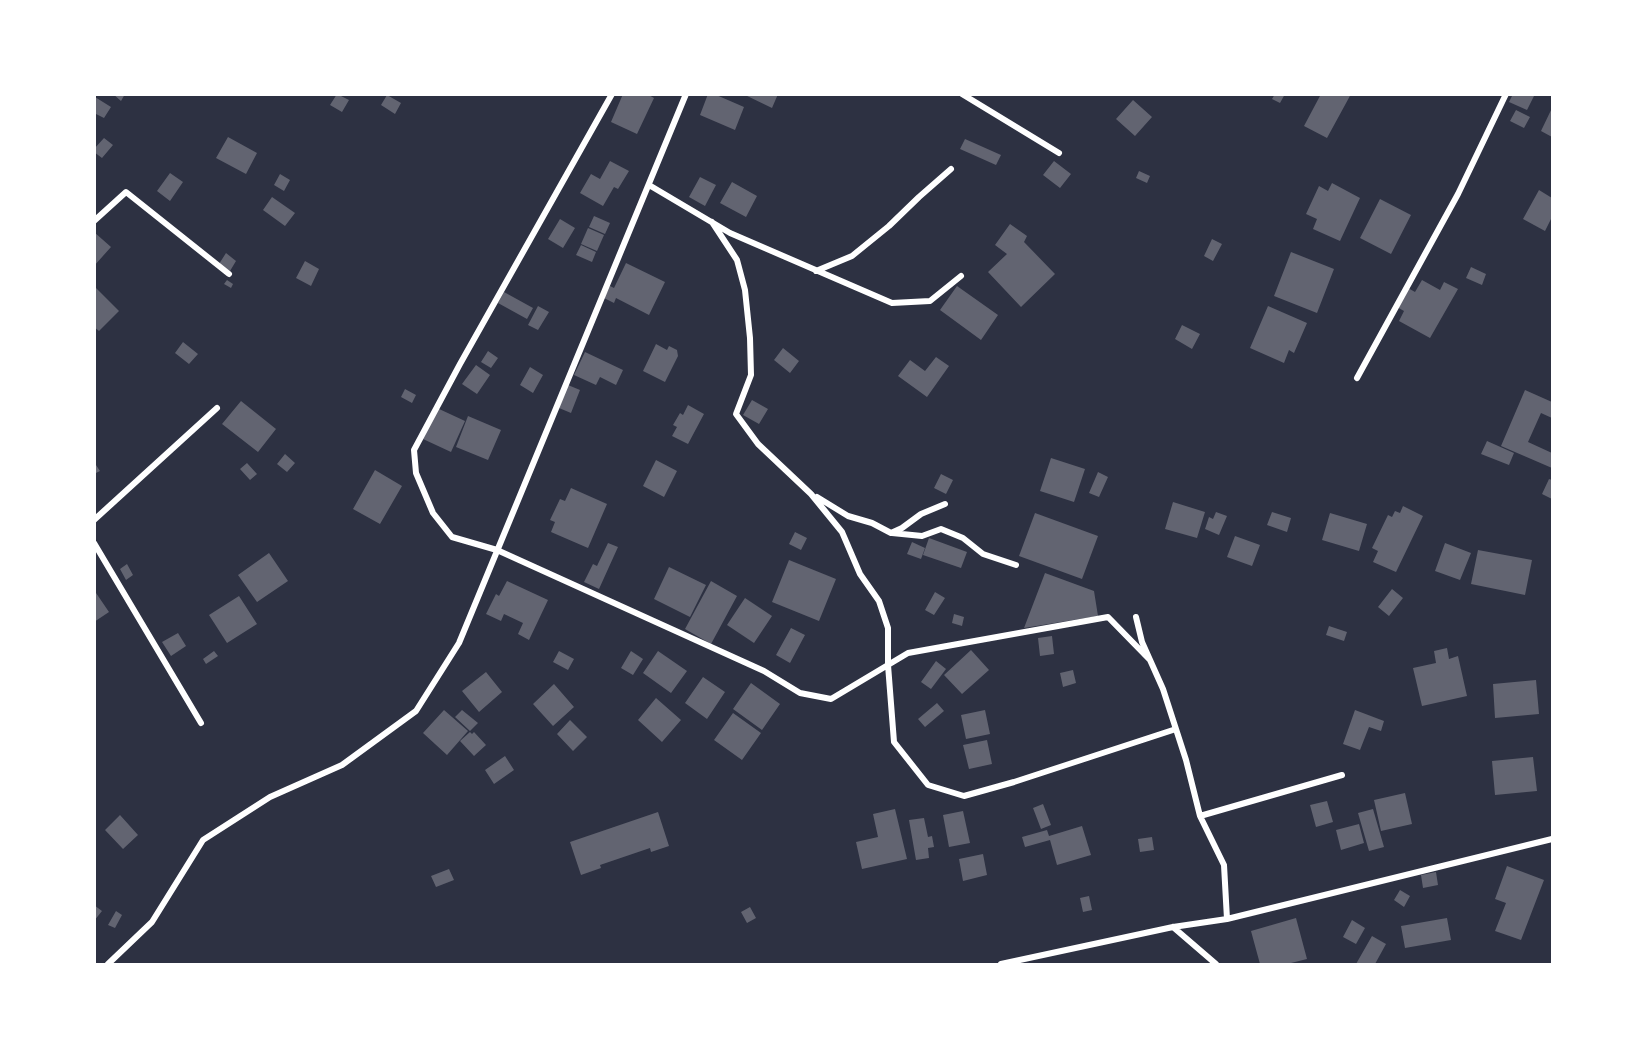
<!DOCTYPE html>
<style>
body{margin:0}
#map{position:relative;width:1647px;height:1059px;overflow:hidden;background:#2d3142;font-family:Raleway,sans-serif}
canvas{display:block}
.frame{position:absolute;inset:0;border:96px solid #fff;pointer-events:none}
</style>
<div id="map">
<canvas width="1647" height="1059"></canvas>
<div class="frame"></div>
</div>
<script>
const ctx = document.querySelector('canvas').getContext('2d');
ctx.lineJoin = 'round';
function paint(path, color) { ctx.fillStyle = color; ctx.fill(path, 'evenodd'); }
const toPath = rows => new Path2D(rows.map(r => 'M' + r).join(''));
function stroke(path, color, width, dash) { ctx.strokeStyle = color; ctx.lineWidth = width; ctx.lineCap = dash ? 'butt' : 'round'; ctx.setLineDash(dash || []); ctx.stroke(path); }
paint(toPath([
 [113,94,125,94,121,101],
 [337,94,349,100,342,112,330,105],
 [623,94,647,94,654,98,637,134,611,122],
 [708,94,714,94,744,107,735,130,700,115],
 [743,94,778,94,772,108],
 [1275,94,1285,94,1280,103,1272,99],
 [1321,94,1351,94,1327,138,1304,126],
 [1513,94,1534,96,1527,110,1509,102],
 [387,95,401,103,395,114,381,105],
 [95,97,111,107,104,118,94,113],
 [1133,100,1152,117,1135,136,1116,119],
 [1552,108,1552,137,1541,131],
 [1516,110,1530,117,1524,128,1510,121],
 [228,137,257,153,246,174,216,158],
 [104,138,113,145,102,158,94,152,94,149],
 [965,139,1001,155,996,165,960,149],
 [610,161,629,171,618,189,614,187,603,206,580,193,591,174,600,179],
 [1054,161,1071,174,1060,188,1043,175],
 [1139,171,1150,176,1147,183,1136,178],
 [170,173,183,182,170,201,157,191],
 [280,174,290,180,284,191,274,185],
 [700,177,716,185,705,206,689,197],
 [732,182,757,196,746,217,720,203],
 [1332,183,1360,198,1340,241,1313,229,1317,219,1306,214,1319,186,1328,191],
 [1539,190,1552,198,1552,217,1545,231,1523,219],
 [272,197,295,213,285,226,263,210],
 [1380,199,1411,215,1391,254,1360,238],
 [594,216,610,223,605,234,589,227],
 [560,219,575,228,563,248,548,239],
 [1010,224,1027,236,1024,242,1055,274,1021,307,988,272,1007,254,995,245],
 [588,228,604,235,597,251,581,244],
 [94,232,111,247,94,266],
 [1212,239,1222,244,1213,261,1204,256],
 [581,245,596,252,592,262,576,255],
 [1291,252,1334,269,1317,313,1274,296],
 [226,253,236,261,230,271,219,264],
 [305,261,319,269,311,286,296,278],
 [626,263,665,282,649,315,616,298,614,303,604,298,610,286,614,288],
 [1471,267,1486,274,1482,285,1466,278],
 [227,280,233,284,231,288,224,284],
 [1422,280,1440,290,1444,282,1458,289,1430,338,1399,321,1404,311,1397,307,1408,288,1415,292],
 [94,286,119,311,99,331,94,327],
 [957,286,998,315,981,340,940,310],
 [504,292,533,308,527,319,498,303],
 [538,306,549,312,538,330,528,325],
 [1268,306,1307,323,1294,353,1289,350,1284,363,1250,348],
 [1182,325,1200,334,1192,349,1175,339],
 [183,342,198,354,189,364,175,353],
 [656,344,667,350,669,346,677,350,678,356,665,382,643,371],
 [783,348,799,361,790,373,774,360],
 [488,351,498,358,491,368,481,362],
 [585,352,623,370,616,385,600,377,596,385,574,375],
 [936,357,949,366,927,397,898,376,910,360,925,371],
 [476,365,490,375,477,394,462,384],
 [530,367,543,375,533,393,520,385],
 [568,385,580,390,571,413,559,408],
 [405,389,416,395,412,403,401,397],
 [1525,390,1552,402,1552,418,1541,413,1528,442,1552,453,1552,468,1501,446],
 [752,400,768,409,759,424,743,415],
 [241,401,276,429,258,452,222,424],
 [688,405,704,414,688,444,672,436,677,427,673,425,680,413,683,415],
 [437,408,465,421,451,452,423,439],
 [468,416,501,430,488,460,456,447],
 [1487,441,1514,453,1509,465,1481,454],
 [285,454,295,463,287,472,277,464],
 [1051,458,1085,469,1074,502,1040,491],
 [656,460,677,471,664,497,643,486],
 [94,462,100,471,94,474],
 [247,463,257,474,250,480,240,469],
 [375,470,402,486,380,524,353,509],
 [1098,472,1108,477,1099,497,1089,493],
 [941,474,953,480,946,494,934,488],
 [1549,479,1552,480,1552,499,1542,494],
 [571,488,607,504,588,548,551,532,555,522,550,520,560,499,565,501],
 [1173,502,1205,512,1197,538,1165,529],
 [1403,506,1423,516,1396,572,1373,562,1378,551,1372,548,1388,515,1392,517,1395,511,1400,513],
 [1216,512,1227,516,1219,535,1205,529,1209,517,1213,519],
 [1272,512,1291,518,1287,532,1267,525],
 [1035,513,1098,536,1082,579,1019,556],
 [1330,513,1367,524,1359,551,1322,540],
 [795,532,807,538,801,550,789,544],
 [1235,536,1260,545,1252,566,1227,557],
 [929,538,967,552,961,568,923,555],
 [912,542,925,548,921,559,907,554],
 [608,543,618,547,599,589,584,582,593,564,597,566],
 [1445,543,1471,553,1460,580,1435,571],
 [1478,550,1532,560,1525,595,1471,584],
 [269,553,288,581,257,602,238,575],
 [789,560,836,579,819,621,772,602],
 [127,564,133,575,126,580,120,569],
 [669,567,706,585,690,617,654,599],
 [1045,573,1094,591,1098,616,1024,628],
 [507,581,548,600,529,640,518,634,523,623,504,614,501,621,486,614,496,594,499,596],
 [711,581,737,596,711,644,685,629],
 [1392,589,1403,598,1389,616,1378,607],
 [94,590,109,612,94,622],
 [935,592,945,598,934,615,925,610],
 [239,596,257,624,227,643,209,615],
 [745,598,772,616,754,643,727,625],
 [954,614,964,617,962,626,952,623],
 [1329,626,1347,632,1344,641,1326,635],
 [791,628,805,635,790,663,776,655],
 [178,633,186,646,171,656,162,642],
 [1052,636,1054,654,1040,656,1038,638],
 [1447,648,1449,659,1458,656,1467,696,1422,706,1413,668,1436,663,1434,651],
 [971,650,989,670,962,694,944,675],
 [214,651,218,656,206,664,203,659],
 [559,651,574,659,568,670,553,662],
 [631,651,643,659,633,675,621,668],
 [658,651,687,671,671,693,643,673],
 [936,661,946,669,931,689,921,682],
 [1073,670,1076,683,1063,687,1060,673],
 [486,672,502,692,479,712,462,691],
 [703,677,725,692,707,719,685,703],
 [1536,680,1539,714,1495,718,1493,684],
 [751,683,780,704,762,730,733,709],
 [554,684,574,707,553,726,533,704],
 [656,698,681,720,662,742,638,720],
 [937,703,944,711,925,727,918,719],
 [444,710,468,731,447,755,423,733],
 [462,710,478,723,470,731,455,717],
 [985,710,990,734,966,739,961,715],
 [1355,710,1384,721,1381,731,1369,727,1360,750,1343,744],
 [733,713,761,733,742,760,714,740],
 [570,720,587,737,573,751,557,734],
 [470,732,472,734,474,732,486,745,474,756,460,741],
 [987,740,992,764,969,769,963,745],
 [505,756,514,770,494,784,485,770],
 [1533,757,1537,791,1495,795,1492,761],
 [1405,793,1412,824,1381,831,1374,800],
 [1327,801,1333,822,1316,827,1310,805],
 [1043,804,1051,825,1041,829,1033,808],
 [895,809,907,859,862,869,856,842,878,837,873,814],
 [1373,809,1384,847,1369,851,1358,813],
 [963,811,970,843,949,847,943,815],
 [658,812,669,846,651,852,650,848,600,865,601,868,581,875,570,842],
 [120,815,138,835,123,849,105,830],
 [924,818,928,837,932,836,934,847,928,848,929,858,916,860,909,820],
 [1359,824,1364,843,1341,850,1336,830],
 [1082,826,1091,855,1057,865,1050,840,1025,847,1022,837,1047,830,1049,836],
 [1152,837,1154,850,1140,852,1138,839],
 [983,854,987,875,963,881,959,859],
 [1507,866,1544,880,1521,940,1495,931,1506,903,1495,899],
 [449,869,454,880,436,887,431,876],
 [1436,872,1438,885,1423,888,1421,875],
 [1400,890,1410,896,1404,907,1394,900],
 [1089,896,1092,910,1083,912,1080,898],
 [94,905,102,911,94,921],
 [750,907,756,918,747,923,741,912],
 [116,911,122,915,115,928,108,925],
 [1296,918,1307,959,1287,964,1260,964,1251,931],
 [1447,918,1451,940,1405,948,1401,926],
 [1352,920,1365,928,1356,944,1343,937],
 [1372,936,1386,944,1375,964,1356,964]
]), '#626471');
stroke(toPath([
 [612,94,460,364,414,450,416,473,433,513,452,537,497,550,764,671,800,693,831,699,908,653,1108,617,1150,660],
 [962,94,1059,153],
 [649,185,730,233,892,303,930,301,961,276],
 [94,221,126,192,229,274],
 [712,222,737,260,745,290,750,338,751,375,736,414,758,444,811,494,842,532,860,574,879,601,888,628,888,665,894,742,928,785,964,796,1014,782,1176,729],
 [816,271,852,256,889,226,919,197,951,169],
 [1357,378,1458,194,1506,94],
 [817,497,848,516,872,523,891,533,902,528,921,514,945,504],
 [94,520,217,408],
 [892,533,922,536,941,529,963,538,983,554,1016,565],
 [94,543,201,723],
 [1136,617,1142,642,1163,689,1186,760,1200,816,1224,865,1227,919],
 [1200,816,1342,775],
 [1173,927,1216,964],
 [108,964,152,922,203,840,270,797,342,765,416,711,459,643,686,94],
 [1001,964,1173,927,1227,919,1552,839]
]), '#fff', 6);
</script>
